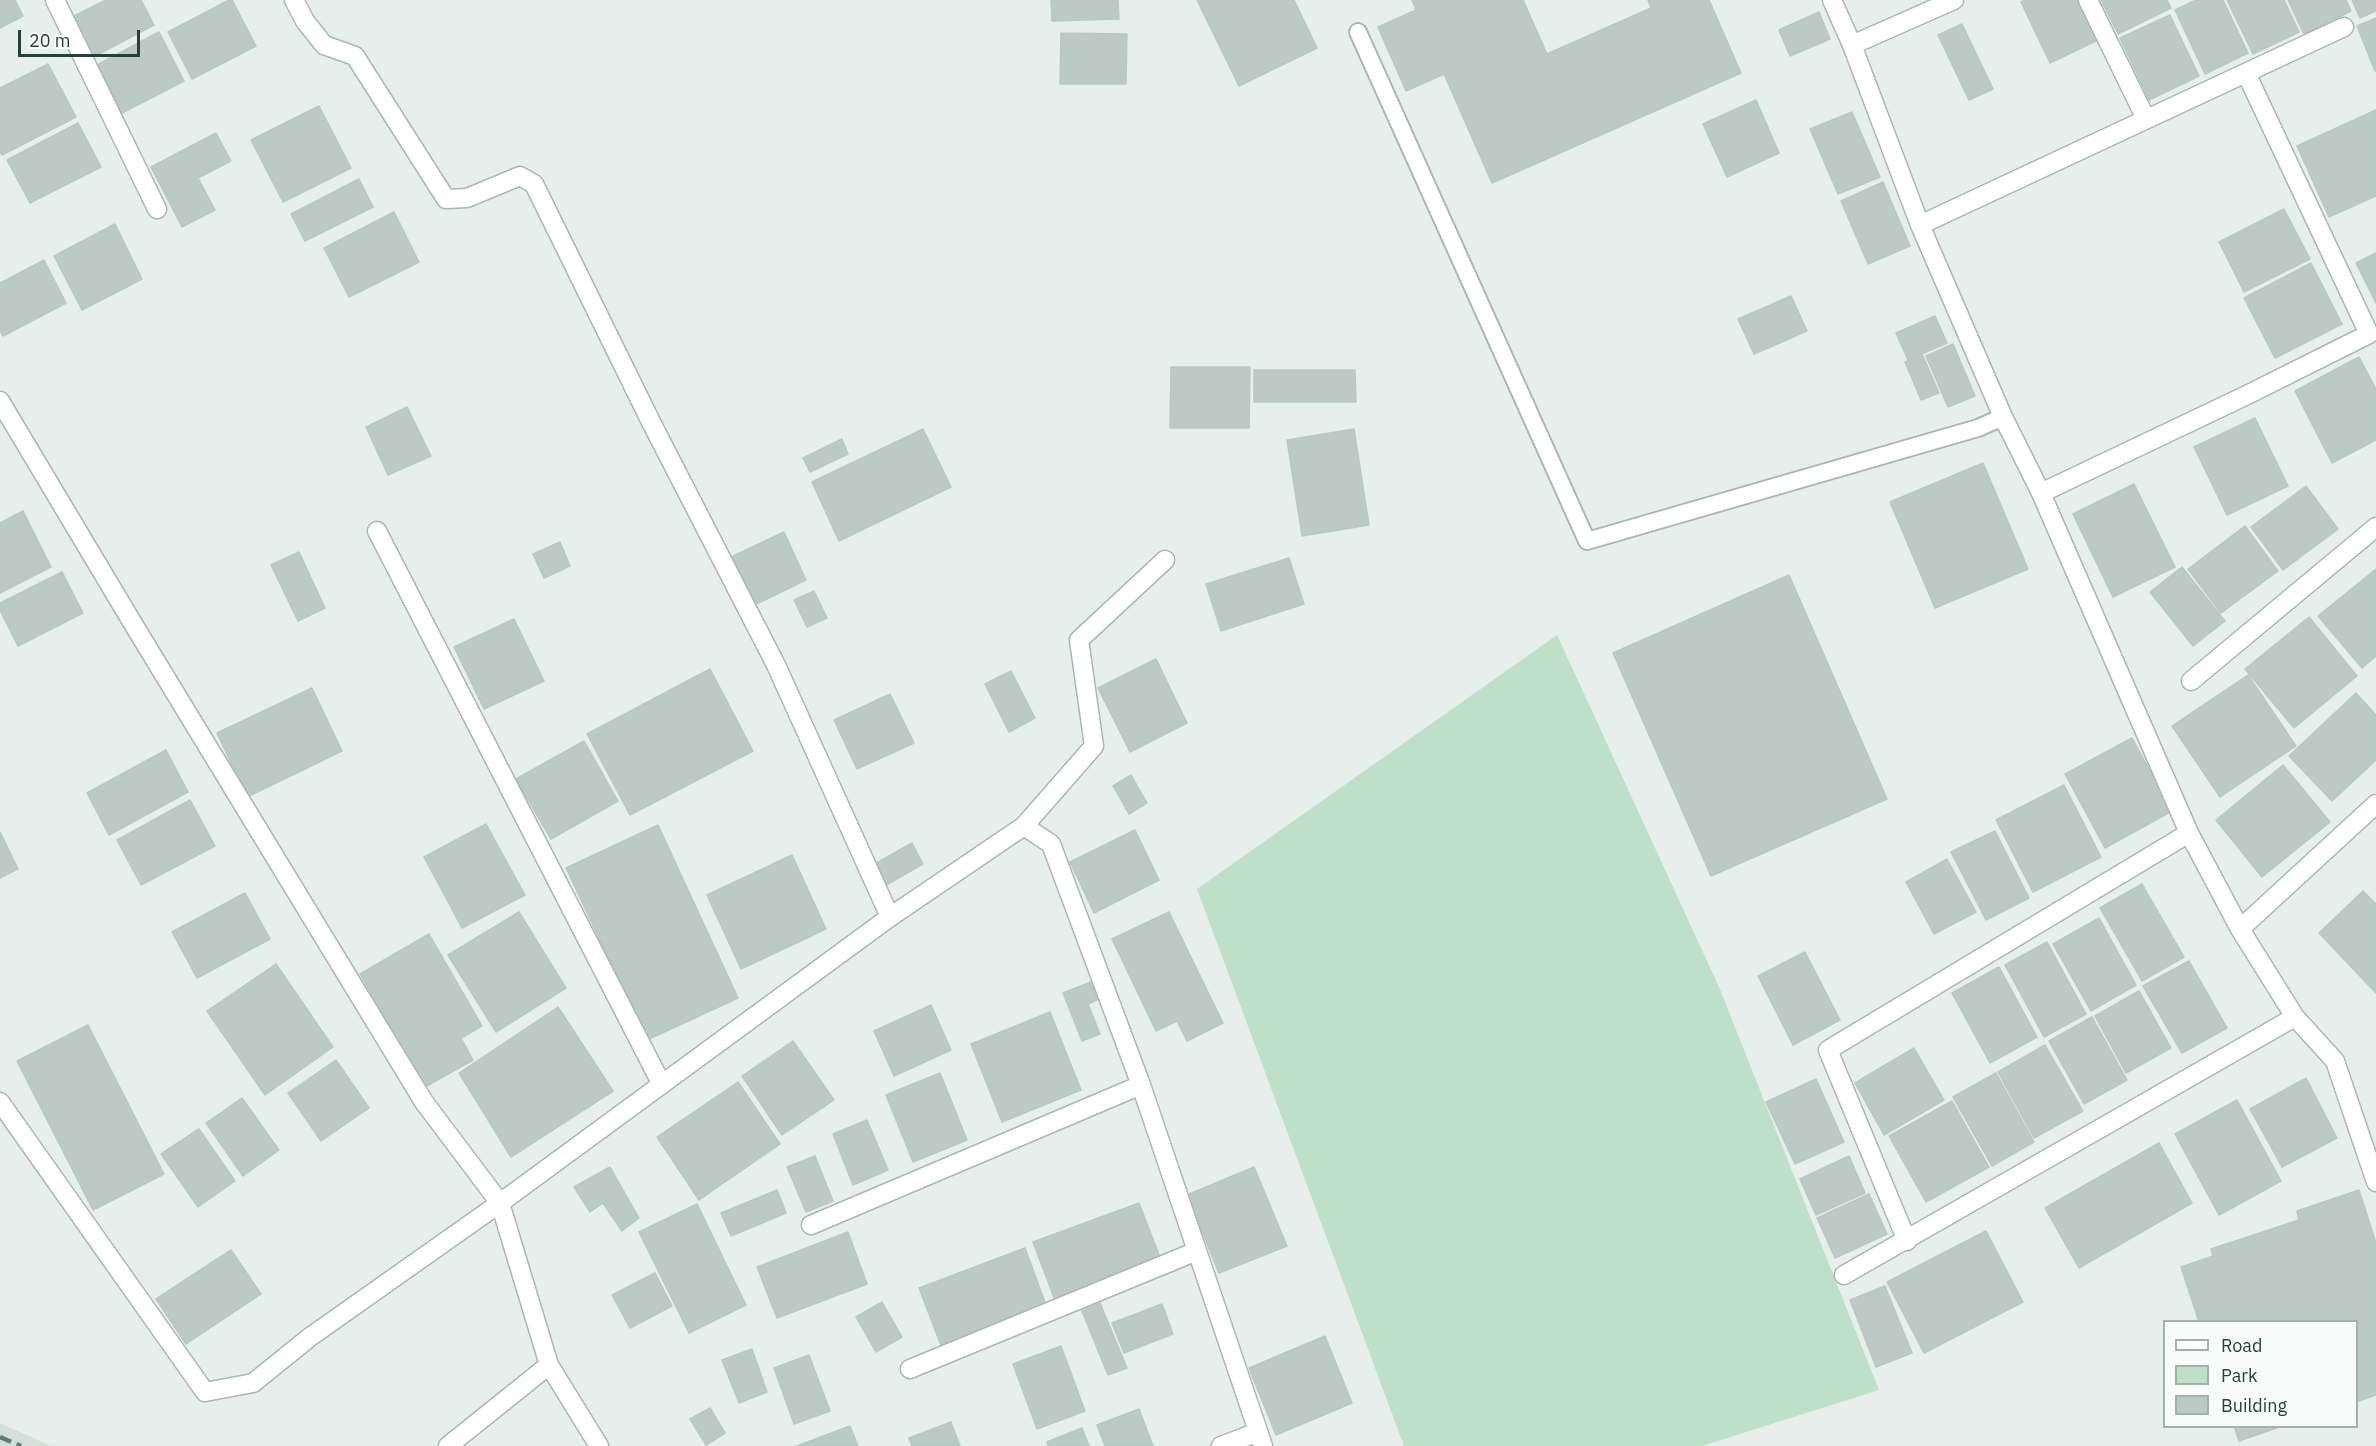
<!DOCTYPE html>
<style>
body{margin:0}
#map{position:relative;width:2376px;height:1446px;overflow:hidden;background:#e6efeb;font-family:"IBM Plex Sans",sans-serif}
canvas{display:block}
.legend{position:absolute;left:2163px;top:1320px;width:195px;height:108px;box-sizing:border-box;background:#f7fbf9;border:2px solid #a3b1ad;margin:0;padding:8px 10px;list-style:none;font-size:18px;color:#24423a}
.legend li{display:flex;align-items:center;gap:12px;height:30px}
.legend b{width:30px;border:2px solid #a3b1ad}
.scale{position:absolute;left:18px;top:30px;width:122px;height:27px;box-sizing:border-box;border:3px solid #24423a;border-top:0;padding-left:8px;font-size:18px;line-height:21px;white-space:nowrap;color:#24423a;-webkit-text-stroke:4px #f7fbf9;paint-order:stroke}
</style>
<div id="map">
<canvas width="2376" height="1446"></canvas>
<ul class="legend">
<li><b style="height:8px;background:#fff"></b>Road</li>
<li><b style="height:16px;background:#bfe0c8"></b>Park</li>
<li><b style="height:16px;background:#bbcac4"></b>Building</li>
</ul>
<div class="scale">20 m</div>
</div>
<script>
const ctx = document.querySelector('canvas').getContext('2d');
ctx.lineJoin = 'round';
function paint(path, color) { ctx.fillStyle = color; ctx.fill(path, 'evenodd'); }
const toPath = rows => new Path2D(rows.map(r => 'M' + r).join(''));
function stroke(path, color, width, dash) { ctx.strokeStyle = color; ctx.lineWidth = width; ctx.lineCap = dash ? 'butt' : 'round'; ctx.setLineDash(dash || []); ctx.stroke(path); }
paint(toPath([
 [0,1423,51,1446,0,1446]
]), '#d4dfda');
paint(toPath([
 [1557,635,1719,987,1879,1390,1702,1446,1404,1446,1197,889]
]), '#bfe0c8');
const building = toPath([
 [0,0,15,0,23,16,0,28,0,0],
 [106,0,141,0,154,25,95,56,74,16,106,0],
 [229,0,232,0,256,46,192,79,168,32,229,0],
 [1051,0,1118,0,1119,19,1052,21,1051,0],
 [1197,0,1294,0,1317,48,1239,86,1197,0],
 [1412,0,1523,0,1547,54,1651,8,1648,0,1709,0,1741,73,1492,183,1444,74,1406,91,1378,27,1416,10,1412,0],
 [2025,0,2079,0,2098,40,2050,63,2021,2,2025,0],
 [2101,0,2167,0,2171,8,2118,34,2101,0],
 [2196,0,2223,0,2248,53,2205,74,2175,10,2196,0],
 [2227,0,2284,0,2299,32,2253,54,2227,0],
 [2288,0,2346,0,2351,11,2304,34,2288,0],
 [2352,0,2376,0,2376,11,2360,18,2352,0],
 [1819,12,1830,39,1790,56,1779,30,1819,12],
 [2170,15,2199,76,2149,100,2120,38,2170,15],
 [2376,18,2376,71,2375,71,2357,26,2376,18],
 [1962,24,1993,89,1969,100,1938,35,1962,24],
 [159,32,184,81,122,113,97,65,159,32],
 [1061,33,1127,34,1126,84,1060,84,1061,33],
 [48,64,76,117,2,155,0,151,0,88,48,64],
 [1756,100,1779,153,1727,177,1703,124,1756,100],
 [319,106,351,168,283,202,251,140,319,106],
 [2376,110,2376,196,2329,217,2297,146,2376,110],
 [1852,112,1880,177,1838,194,1810,129,1852,112],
 [78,123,101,167,30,203,7,160,78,123],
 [216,133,231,161,198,178,215,210,182,227,151,167,216,133],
 [359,179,373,207,305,241,291,214,359,179],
 [1883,182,1910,246,1868,264,1841,201,1883,182],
 [2284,209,2310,259,2244,292,2219,242,2284,209],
 [394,212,419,262,349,297,324,248,394,212],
 [115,224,142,279,82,310,54,256,115,224],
 [2376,253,2376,303,2356,263,2376,253],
 [44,260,66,303,3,336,0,331,0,283,44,260],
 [2311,263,2342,324,2275,358,2244,298,2311,263],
 [1791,296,1807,331,1754,354,1738,319,1791,296],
 [1935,316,1947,343,1908,360,1896,333,1935,316],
 [1953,344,1975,396,1948,407,1926,356,1953,344],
 [1922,354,1939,393,1921,400,1905,362,1922,354],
 [2359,357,2376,389,2376,440,2332,463,2295,391,2359,357],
 [1171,367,1250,367,1249,428,1170,428,1171,367],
 [1254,370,1355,370,1356,402,1254,402,1254,370],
 [407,407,431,456,388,475,366,427,407,407],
 [2255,418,2288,486,2227,515,2194,447,2255,418],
 [923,429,951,487,839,541,812,482,923,429],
 [1354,429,1369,525,1302,536,1287,440,1354,429],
 [842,439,848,454,810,472,803,458,842,439],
 [1983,463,2028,569,1935,608,1890,502,1983,463],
 [2134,484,2175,567,2113,597,2073,514,2134,484],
 [2306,486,2338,529,2283,570,2251,527,2306,486],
 [23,511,51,567,0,593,0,523,23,511],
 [2245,526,2278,571,2221,613,2188,569,2245,526],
 [784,532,806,580,750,607,727,559,784,532],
 [560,542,570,566,544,578,533,554,560,542],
 [299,552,325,608,298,621,271,565,299,552],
 [1289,558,1304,604,1221,631,1206,584,1289,558],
 [2182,567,2225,621,2193,646,2150,592,2182,567],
 [2376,569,2376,656,2362,668,2318,616,2376,569],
 [62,572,83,613,18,646,0,610,0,603,62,572],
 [1789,575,1887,799,1711,876,1613,653,1789,575],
 [814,591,827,618,807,627,794,600,814,591],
 [2309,617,2357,676,2294,728,2245,669,2309,617],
 [514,619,544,681,484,709,454,647,514,619],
 [1156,659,1187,723,1130,752,1098,688,1156,659],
 [710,669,753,751,630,815,587,734,710,669],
 [1011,671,1035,718,1009,732,985,684,1011,671],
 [2248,675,2296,746,2220,797,2172,726,2248,675],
 [312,688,342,751,247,797,217,733,312,688],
 [2356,693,2376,715,2376,760,2332,801,2289,756,2356,693],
 [890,694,914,743,857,769,834,720,890,694],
 [2132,738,2172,811,2105,848,2065,774,2132,738],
 [584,741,618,801,551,839,516,779,584,741],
 [166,750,188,792,109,835,87,793,166,750],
 [2283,765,2330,822,2262,877,2216,820,2283,765],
 [1131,775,1147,803,1129,814,1113,786,1131,775],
 [2064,785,2101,857,2033,892,1996,820,2064,785],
 [190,800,215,846,141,885,117,840,190,800],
 [486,824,525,895,462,928,424,857,486,824],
 [658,825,738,998,647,1040,566,868,658,825],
 [1135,830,1159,880,1094,913,1070,862,1135,830],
 [1995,831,2029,898,1986,920,1951,852,1995,831],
 [0,832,18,869,0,878,0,832],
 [912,843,923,864,886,885,875,864,912,843],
 [792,855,826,929,741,969,707,895,792,855],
 [1947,859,1976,912,1934,934,1906,882,1947,859],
 [2142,884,2184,957,2142,981,2100,908,2142,884],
 [2363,891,2376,904,2376,993,2319,933,2363,891],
 [245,893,270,939,197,978,172,932,245,893],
 [519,912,566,988,496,1032,448,955,519,912],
 [1169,912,1223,1023,1187,1041,1177,1021,1156,1031,1112,939,1169,912],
 [2099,918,2136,985,2091,1011,2053,944,2099,918],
 [429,934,482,1026,461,1038,473,1060,425,1087,360,974,429,934],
 [2047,942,2086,1014,2044,1037,2005,965,2047,942],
 [1805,952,1840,1020,1793,1045,1758,976,1805,952],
 [2189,961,2227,1028,2182,1053,2143,986,2189,961],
 [276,964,333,1047,265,1095,207,1011,276,964],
 [1999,967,2037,1037,1990,1063,1952,993,1999,967],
 [1093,981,1101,998,1088,1004,1100,1034,1082,1041,1063,993,1093,981],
 [2139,991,2171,1048,2126,1073,2095,1016,2139,991],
 [931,1005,951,1050,894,1076,874,1031,931,1005],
 [558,1007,613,1091,511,1157,459,1073,558,1007],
 [1050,1012,1081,1090,1002,1122,971,1044,1050,1012],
 [2092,1017,2127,1080,2084,1104,2049,1041,2092,1017],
 [88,1025,164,1174,93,1210,17,1061,88,1025],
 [793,1041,834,1100,782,1135,742,1076,793,1041],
 [2045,1045,2083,1111,2034,1138,1998,1072,2045,1045],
 [1914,1048,1944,1100,1884,1135,1855,1083,1914,1048],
 [336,1060,369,1108,321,1141,288,1093,336,1060],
 [940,1073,967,1140,913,1162,886,1095,940,1073],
 [1996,1073,2034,1142,1992,1166,1953,1097,1996,1073],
 [2306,1078,2337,1138,2282,1167,2250,1109,2306,1078],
 [1816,1079,1844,1142,1795,1164,1766,1102,1816,1079],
 [738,1082,780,1144,699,1200,657,1137,738,1082],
 [242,1098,279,1150,243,1176,206,1123,242,1098],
 [2237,1100,2281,1181,2219,1215,2175,1134,2237,1100],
 [1952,1101,1989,1167,1926,1202,1889,1136,1952,1101],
 [867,1120,888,1170,853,1185,833,1134,867,1120],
 [199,1129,235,1181,198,1207,161,1154,199,1129],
 [2159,1143,2192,1203,2079,1268,2045,1208,2159,1143],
 [815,1156,833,1201,806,1212,787,1167,815,1156],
 [1849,1156,1865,1193,1816,1215,1800,1179,1849,1156],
 [610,1167,639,1218,622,1231,603,1203,590,1212,574,1187,610,1167],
 [1254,1167,1287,1246,1219,1273,1187,1195,1254,1167],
 [777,1190,786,1213,731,1236,721,1213,777,1190],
 [2359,1190,2376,1243,2376,1395,2356,1402,2356,1322,2199,1322,2181,1267,2213,1256,2211,1249,2299,1220,2297,1211,2359,1190],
 [1869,1194,1887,1234,1835,1258,1817,1218,1869,1194],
 [1139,1203,1161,1260,1055,1300,1033,1242,1139,1203],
 [697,1204,746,1305,689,1333,639,1232,697,1204],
 [1986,1231,2023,1302,1924,1353,1887,1282,1986,1231],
 [848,1232,867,1284,777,1318,757,1267,848,1232],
 [1025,1248,1047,1308,942,1348,919,1288,1025,1248],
 [231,1250,261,1294,186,1344,156,1299,231,1250],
 [655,1273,672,1306,630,1328,612,1295,655,1273],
 [1885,1286,1912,1353,1876,1367,1850,1300,1885,1286],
 [882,1302,902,1337,876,1352,856,1317,882,1302],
 [1100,1303,1127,1368,1108,1375,1082,1311,1100,1303],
 [1162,1304,1173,1334,1124,1353,1112,1323,1162,1304],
 [1325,1336,1352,1403,1276,1435,1249,1368,1325,1336],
 [1061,1346,1085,1411,1037,1429,1013,1364,1061,1346],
 [752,1349,767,1392,739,1403,722,1360,752,1349],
 [809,1355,830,1411,794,1424,774,1368,809,1355],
 [710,1408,725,1433,706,1445,690,1419,710,1408],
 [1139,1409,1153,1446,1105,1446,1097,1425,1139,1409],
 [951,1422,960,1446,912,1446,909,1438,951,1422],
 [850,1426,858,1446,797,1446,850,1426],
 [2234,1426,2282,1426,2239,1441,2234,1426],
 [1082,1428,1089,1446,1048,1446,1047,1442,1082,1428]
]);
paint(building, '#bbcac4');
stroke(building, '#b8c9c2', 1.5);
const lane = toPath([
 [1358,32,1587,541,1978,428,2003,417]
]);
const street = toPath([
 [55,0,157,209],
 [294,0,305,21,324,45,355,56,446,199,467,198,520,176,534,184,651,422,776,665,890,917],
 [1832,0,1852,45,1920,225,2003,417,2041,493,2189,833,2240,929,2295,1017,2335,1061,2376,1182],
 [2088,0,2146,119],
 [1852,45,1954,0],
 [1920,225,2344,27],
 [0,401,132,622,424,1102,500,1203,549,1365,599,1446],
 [2041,493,2247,395,2369,334,2246,73],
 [377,531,661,1083],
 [2191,681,2376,527],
 [1024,826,1051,844,1141,1085,1263,1446],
 [2240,929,2376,804],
 [0,1102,205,1392,253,1383,310,1337,500,1203,890,917,1024,826,1094,746,1079,640,1165,560],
 [811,1225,1141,1085],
 [1907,1241,1828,1050,2189,833],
 [1844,1275,2295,1017],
 [910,1369,1197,1251],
 [448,1446,549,1365],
 [1221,1446,1258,1432]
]);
stroke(lane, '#a8b8b2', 20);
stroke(street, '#a8b8b2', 21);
stroke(lane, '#fff', 16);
stroke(street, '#fff', 18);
stroke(toPath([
 [0,1437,21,1446]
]), '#5f7d75', 4.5, [12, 6]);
</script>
